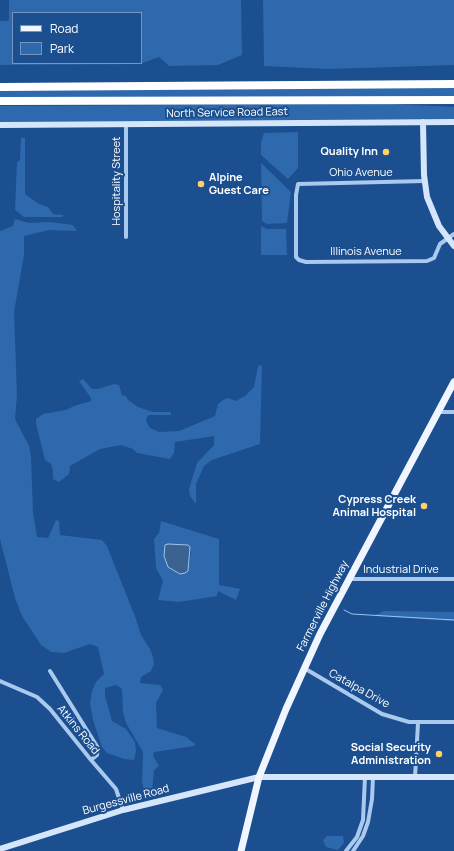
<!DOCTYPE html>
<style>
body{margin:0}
#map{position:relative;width:454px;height:851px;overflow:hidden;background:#1b4f8f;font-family:Manrope,sans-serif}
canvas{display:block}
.legend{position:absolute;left:12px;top:12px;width:130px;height:52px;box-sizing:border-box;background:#1b4f8f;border:1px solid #7695bc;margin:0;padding:5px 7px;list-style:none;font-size:12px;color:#fff}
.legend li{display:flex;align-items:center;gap:8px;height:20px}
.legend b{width:20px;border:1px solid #7695bc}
</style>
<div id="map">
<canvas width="454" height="851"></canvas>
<ul class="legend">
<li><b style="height:5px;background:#f0f6ff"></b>Road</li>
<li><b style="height:11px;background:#2e69ad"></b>Park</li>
</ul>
</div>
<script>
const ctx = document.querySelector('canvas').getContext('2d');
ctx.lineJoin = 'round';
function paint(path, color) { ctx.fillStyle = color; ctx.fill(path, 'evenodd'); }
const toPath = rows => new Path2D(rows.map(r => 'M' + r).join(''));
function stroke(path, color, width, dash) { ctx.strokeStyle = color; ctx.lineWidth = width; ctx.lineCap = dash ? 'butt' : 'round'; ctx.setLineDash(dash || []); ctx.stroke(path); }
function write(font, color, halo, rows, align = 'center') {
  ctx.font = font + ' Manrope,sans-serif'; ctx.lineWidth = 4; ctx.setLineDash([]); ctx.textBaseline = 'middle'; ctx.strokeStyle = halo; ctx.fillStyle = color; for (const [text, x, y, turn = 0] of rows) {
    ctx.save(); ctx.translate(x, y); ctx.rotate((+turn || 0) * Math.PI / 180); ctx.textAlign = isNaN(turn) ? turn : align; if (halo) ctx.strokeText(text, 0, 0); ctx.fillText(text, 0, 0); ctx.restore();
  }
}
paint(toPath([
 [9,0,241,0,242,55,218,65,169,66,159,57,140,64,0,65,0,21,7,21,9,19],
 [13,13,141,13,141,63,13,63],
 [263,0,454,0,454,65,328,69,264,66],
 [454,87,454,97,0,98,0,89],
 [389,104,454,107,454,119,0,122,0,106],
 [298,132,298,168,288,179,261,155,261,142,264,133],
 [21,138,25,138,25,194,39,204,48,207,53,214,63,215,63,217,24,217,15,210,17,162,20,160],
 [261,163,291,192,287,223,267,224,262,221],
 [15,219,29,223,49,222,73,225,77,231,49,230,24,236,24,255,14,312,17,395,15,419,29,446,31,456,33,512,37,537,48,538,56,520,59,521,60,535,102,540,107,546,136,619,141,635,150,649,153,657,154,664,151,671,141,677,140,683,160,685,163,690,156,703,157,728,186,737,195,744,194,746,154,752,153,756,159,766,154,770,152,792,149,795,145,794,142,782,143,752,126,723,123,712,122,689,116,685,105,688,105,696,112,721,126,729,135,742,136,752,134,760,124,759,107,753,102,747,93,720,90,703,92,691,96,682,104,674,98,647,90,644,64,653,51,652,41,645,22,616,15,598,0,539,0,231,13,226],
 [261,226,267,229,286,229,287,255,261,255],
 [262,365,260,444,212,460,204,466,196,484,196,504,190,496,189,489,197,463,214,445,214,436,175,442,174,453,170,459,137,453,133,449,121,445,100,449,70,466,69,474,59,482,53,479,53,470,51,464,45,460,36,424,36,419,43,414,66,410,74,406,91,401,91,398,79,381,83,379,92,389,98,389,114,384,119,385,122,395,126,396,128,400,138,407,153,412,171,412,171,415,149,415,146,418,147,423,150,428,159,432,179,431,215,416,218,404,223,400,228,398,236,401,245,396,254,387,258,366],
 [161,521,219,539,219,585,240,589,236,600,218,591,217,596,179,602,158,600,163,581,156,568,154,539,159,533],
 [168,544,188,545,191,552,188,571,168,567,164,556],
 [384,611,454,612,454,621,373,616],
 [327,836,343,836,344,843,338,850,326,847,323,840]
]), '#2e69ad');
const water = toPath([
 [168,544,188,545,190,547,188,571,185,573,180,574,168,567,164,556,165,545,168,544]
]);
paint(water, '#3c6290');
stroke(water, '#9cc4f0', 1);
stroke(toPath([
 [344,610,352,614,454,620]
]), '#9cc4f0', 1);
stroke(toPath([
 [425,181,298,184,296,195,296,257,299,260,306,262,427,261,434,258,440,244,454,234],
 [126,237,126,124],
 [438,412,454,412],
 [349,579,454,579],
 [304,668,382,714,409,722,454,722],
 [50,671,98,748,97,755,91,760],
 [0,681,37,697,50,709,91,760,116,789,123,810],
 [415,777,418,723],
 [346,851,357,837,363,820,365,777],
 [353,851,363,836,368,822,372,799,373,777]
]), '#a9c9ee', 4);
stroke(toPath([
 [423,122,424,175,427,197,439,226,454,246],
 [0,125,454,122],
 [0,849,123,810,259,777,454,777]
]), '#d6e6fa', 6);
stroke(toPath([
 [241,851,259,777,286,709,320,634,454,382]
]), '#f0f6ff', 7);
stroke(toPath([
 [0,87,454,84],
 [0,101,454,100]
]), '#fff', 8);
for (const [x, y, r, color] of [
 [386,152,4,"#ffd166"],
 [201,184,4,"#ffd166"],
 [424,506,4,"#ffd166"],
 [439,754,4,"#ffd166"]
]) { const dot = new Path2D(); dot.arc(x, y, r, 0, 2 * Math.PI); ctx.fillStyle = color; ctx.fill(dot); stroke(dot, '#1b4f8f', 1.5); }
write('11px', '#fff', '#1b4f8f', [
 ["North Service Road East",227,113,-1],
 ["Ohio Avenue",361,173],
 ["Hospitality Street",117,181,-90],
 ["Illinois Avenue",366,252],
 ["Industrial Drive",401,570],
 ["Farmerville Highway",323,606,-63],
 ["Catalpa Drive",359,689,29],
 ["Atkins Road",78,730,51],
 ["Burgessville Road",126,800,-15]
]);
write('bold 11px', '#fff', '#1b4f8f', [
 ["Quality Inn",378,152],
 ["Alpine",209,178,"left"],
 ["Guest Care",209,191,"left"],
 ["Cypress Creek",416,500],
 ["Animal Hospital",416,513],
 ["Social Security",431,748],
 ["Administration",431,761]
], 'right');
</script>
